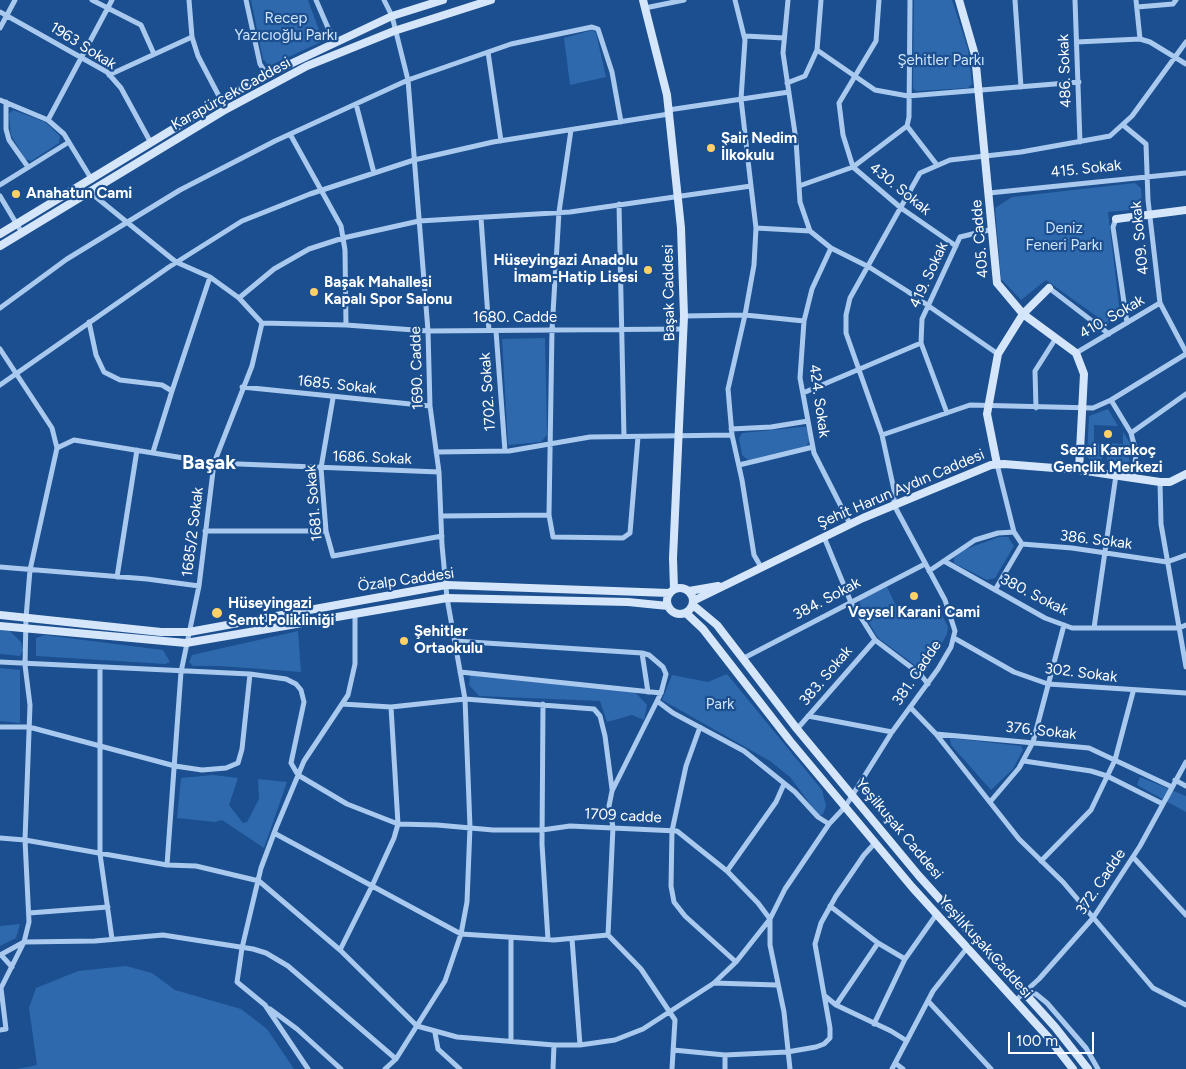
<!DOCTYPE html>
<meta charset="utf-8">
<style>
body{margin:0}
#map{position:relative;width:1186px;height:1069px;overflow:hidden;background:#1b4f8f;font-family:Figtree,sans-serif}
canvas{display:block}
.scale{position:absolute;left:1008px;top:1032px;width:86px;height:22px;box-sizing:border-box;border:2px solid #fff;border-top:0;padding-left:6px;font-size:15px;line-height:18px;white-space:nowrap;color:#fff;-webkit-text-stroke:4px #1b4f8f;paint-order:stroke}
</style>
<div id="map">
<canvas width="1186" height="1069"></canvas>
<div class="scale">100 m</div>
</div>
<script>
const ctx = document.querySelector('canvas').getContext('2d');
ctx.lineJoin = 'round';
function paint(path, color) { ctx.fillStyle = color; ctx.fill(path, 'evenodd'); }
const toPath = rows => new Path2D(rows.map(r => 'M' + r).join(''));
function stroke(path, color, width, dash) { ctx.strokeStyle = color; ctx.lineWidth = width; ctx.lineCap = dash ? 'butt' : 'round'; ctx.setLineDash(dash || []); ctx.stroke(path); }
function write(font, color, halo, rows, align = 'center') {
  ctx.font = font + ' Figtree,sans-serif'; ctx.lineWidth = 4.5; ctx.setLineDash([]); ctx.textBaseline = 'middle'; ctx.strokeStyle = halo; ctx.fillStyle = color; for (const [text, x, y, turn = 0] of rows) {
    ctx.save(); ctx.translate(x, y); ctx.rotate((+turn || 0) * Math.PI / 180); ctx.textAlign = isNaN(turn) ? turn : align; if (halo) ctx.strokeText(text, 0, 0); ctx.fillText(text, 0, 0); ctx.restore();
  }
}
paint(toPath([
 [251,0,308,0,323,41,269,66,263,59],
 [914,0,952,0,968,49,972,84,968,88,916,91,913,88],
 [593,30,596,33,606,77,570,85,564,38],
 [13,110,45,122,60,136,59,143,31,161,25,159,11,135,9,114],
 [1135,183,1141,188,1142,209,1108,212,1120,314,1116,323,1106,323,1046,280,1021,300,1001,279,995,208,1012,197],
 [545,338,547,435,541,442,508,445,502,339],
 [1108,409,1118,426,1094,425,1094,443,1103,444,1102,460,1089,459,1087,456,1089,416],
 [802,427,806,427,810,440,806,446,748,460,742,455,739,438,742,433],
 [1123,432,1130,443,1129,462,1124,463,1107,460,1108,443,1123,444],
 [999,537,1008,537,1014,546,995,578,987,580,954,563,954,558,963,550],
 [887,587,902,618,938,607,948,627,947,634,927,671,923,671,878,638,859,606,860,599],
 [0,630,10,631,21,642,23,650,20,656,0,654],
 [298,631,301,672,219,666,193,666,189,662,192,655],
 [44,635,163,650,170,662,165,664,36,656,36,638],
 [0,668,20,670,20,723,0,721],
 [727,674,822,790,826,806,823,814,819,816,790,777,770,761,662,700,672,675,708,682],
 [470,675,635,692,647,705,644,720,632,715,607,722,600,701,479,696,469,685],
 [950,738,1021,746,1023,750,1013,769,991,790,951,745],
 [213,775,238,778,229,805,243,823,247,822,259,799,258,779,287,782,264,848,222,820,215,822,177,818,181,778],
 [1140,777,1186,796,1186,812,1137,785],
 [20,924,16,938,0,946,0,926],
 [126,966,152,973,175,990,241,1009,267,1029,294,1069,17,1069,37,1065,29,1008,36,988,78,971]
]), '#2e69ad');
stroke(toPath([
 [92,0,141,25,154,54],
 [189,0,192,37,198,56,221,100],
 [246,0,260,64,267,75],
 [316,0,335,44],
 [384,0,392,16,408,80,428,331,430,406,439,472,442,545,447,598,465,699,470,827,467,902,461,934,445,981,396,1059,385,1069],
 [788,0,783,53,796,140,800,202,810,231],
 [879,0,876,41,839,103,843,135,853,167,901,208,956,246],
 [1015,0,1021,87],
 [1075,0,1080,142],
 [1136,0,1140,39],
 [1137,7,1173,4,1176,0],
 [645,8,684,0],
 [0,12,107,72,121,88,151,143],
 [0,28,15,0],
 [745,36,784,38],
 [1077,42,1140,39,1150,42,1186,64],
 [817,50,875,90,908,96,1079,82],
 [488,52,501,141],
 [109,75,192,37],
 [787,83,805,76,817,50,821,0],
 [0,100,48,120,64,134,92,180],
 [6,102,6,129,9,140,28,167],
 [356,104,374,173],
 [668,110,789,92],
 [48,120,112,0],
 [1123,125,1146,144,1148,200,1160,303,1186,352],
 [907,126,937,165],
 [571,130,559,212,552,330,549,515,553,537,623,538,630,533,638,437],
 [290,134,341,226,345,250,346,325],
 [0,185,69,142],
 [799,186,853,167,907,126,909,117,910,0],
 [91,193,176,262,210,277,239,298,262,323,346,325,428,331,684,329],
 [989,193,1186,173],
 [0,196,22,233],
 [619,204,624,437],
 [481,218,489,331],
 [1116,219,1113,227,1127,323],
 [756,228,810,231,831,248,869,267,907,291,998,354],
 [831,248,812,289,804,321,800,378,814,453,850,524],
 [1049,288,1109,334],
 [239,298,274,269,309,249,343,238,419,221,570,212,751,186,741,99,745,40,735,0],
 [0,308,67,259,180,190,275,141,408,80,511,44,592,27,598,29,612,72,621,122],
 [684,316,745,315,804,321],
 [89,322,96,355,104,372,120,380,162,385,172,391,153,452],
 [496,331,505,451],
 [0,349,52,428,57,448],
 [1076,353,1160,303],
 [0,385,169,267,242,221,310,194,414,160,493,142,669,114],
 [242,387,430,406],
 [172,391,210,277],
 [803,393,921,343],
 [333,398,321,468,326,531,333,556,442,536],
 [1111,400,1131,433,1136,452,1134,477],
 [1036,408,1035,371,1056,338],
 [947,413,921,343,922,319,960,237,993,229],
 [731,429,771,427,808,421],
 [1131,433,1186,394],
 [732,435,728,389,745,315,754,265,756,228,751,186],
 [882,435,970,405,1093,408,1111,400,1186,354],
 [436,452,509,451,590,437,732,435,742,480,754,555,761,567],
 [739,465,813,447],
 [1160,482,1161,524,1186,667],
 [441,516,549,515],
 [205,531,326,531],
 [824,537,850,600,875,640,920,674,928,684],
 [1022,544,1072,548,1167,562,1186,555],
 [944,561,1045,618,1072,628,1179,628,1186,625],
 [0,567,147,579,199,586],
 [929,571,975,540,998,533,1014,532],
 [117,577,137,450],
 [995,590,1022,544,1014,532,997,464],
 [1094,628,1116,475],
 [954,638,1014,672,1048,684,1186,693],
 [455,641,642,653,649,655,663,667,666,674,661,693,612,791,609,806,613,827,608,935],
 [642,653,648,692],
 [742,659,925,564],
 [0,662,250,674,286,679,296,684,301,690,304,702,291,763,298,775,347,804,398,824,437,825,493,830,542,830,570,826,677,831,727,871,758,903,770,919,736,962,714,983,643,1029,615,1040,580,1045,554,1045,457,1037,417,1026,340,950,259,881,196,866,167,865,25,840,0,838],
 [100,668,100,854,112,939],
 [460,672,661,693],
 [657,701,673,713,744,751,795,792,818,817,829,824],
 [342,704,391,707,465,699,594,709,600,716,605,736,612,789],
 [543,704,542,844,548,940],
 [910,707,936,734,1089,748,1172,787],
 [808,716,892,732],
 [0,727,29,727,175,766,202,770,226,768,238,763,242,749,250,674],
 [700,727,686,766,672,831,671,886,674,902,685,916,736,962],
 [797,729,875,640],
 [936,734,1019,839,1063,882,1153,988,1186,1005],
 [1024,761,1091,771,1107,776,1163,804],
 [1175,780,1186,786],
 [990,802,1019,768,1033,742,1064,625],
 [274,833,461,934,554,940,608,935,641,969,675,1020,672,1069],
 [1133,857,1186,915],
 [1041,861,1091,810,1115,760,1133,692],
 [167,865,181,672,199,586,214,463,252,366,262,323],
 [727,871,776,802,784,784],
 [830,906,878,943,905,959],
 [29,913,108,907],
 [572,939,580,1045],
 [340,950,372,886,394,838,398,824,391,707],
 [0,955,24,942,29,922,25,840,30,705,25,665,26,618,30,570,57,448,74,440,214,463,439,472],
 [1,955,12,967],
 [714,983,777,985],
 [1024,992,1036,994,1047,1003,1086,1048,1098,1069],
 [825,996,836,1005,891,1031,907,1041],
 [928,1001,991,1069],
 [1015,1001,1039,979,1093,918,1140,846,1186,762],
 [836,1005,878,943],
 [270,1009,297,1029,341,1069],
 [874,1024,905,959,936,915],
 [0,1030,6,1029,1,988,24,942,95,941,163,935,253,949,266,953,288,966,396,1059],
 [435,1033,438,1049,460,1069],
 [511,1041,511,939],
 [673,1050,725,1055],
 [895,1063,903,1069],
 [308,1069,265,1005,237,982,242,948,261,868,276,828,304,761,348,695,355,664,355,613],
 [553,1069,554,1045],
 [725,1069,725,1055,787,1052,816,1047,824,1044,830,1038,830,1028,815,944,821,923,836,896,864,855,875,843],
 [790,1069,784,1012,770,945,770,919,785,889,829,824,845,807,892,732,938,669,951,647,955,631,945,600,894,505,894,490,882,435,846,333,846,315,850,298,920,173,950,160,1021,152,1110,136,1132,116,1186,42],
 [892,1069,933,991,967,948]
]), '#a9c9ee', 5);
stroke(toPath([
 [643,0,667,95,681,228,684,316,673,558,674,589],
 [959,0,975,55,997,283,1023,314,1076,353,1084,374,1079,470],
 [1116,219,1186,210],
 [0,234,221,100,267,75,392,16,443,0],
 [0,246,223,111,307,66,394,31,491,0],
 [997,464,987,414,998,354,1023,314,1049,288],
 '667 601a13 13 0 1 1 26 0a13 13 0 1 1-26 0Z',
 [689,591,718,586],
 [693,601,863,518,991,465,1004,464,1079,470,1160,482,1170,482,1186,474],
 [693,605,717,625,797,729,919,876,1055,1027,1088,1069],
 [686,613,703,629,790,741,912,887,1048,1037,1073,1069],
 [0,615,161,632,189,632,446,585,669,593],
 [0,626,186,643,447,598,628,602,668,606]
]), '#d6e6fa', 8);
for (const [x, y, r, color] of [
 [711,148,5,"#ffd166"],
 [16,194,5,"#ffd166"],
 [648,270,5,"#ffd166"],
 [314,292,5,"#ffd166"],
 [1108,434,5,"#ffd166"],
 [914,596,5,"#ffd166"],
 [217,613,6,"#ffd166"],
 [404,641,5,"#ffd166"]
]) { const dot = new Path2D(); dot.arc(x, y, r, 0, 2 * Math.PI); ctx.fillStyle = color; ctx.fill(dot); stroke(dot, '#1b4f8f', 2); }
write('15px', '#cfe3fa', '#1b4f8f', [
 ["Recep",286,19],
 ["Yazıcıoğlu Parkı",286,36],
 ["Şehitler Parkı",941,61],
 ["Deniz",1064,229],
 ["Feneri Parkı",1064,246],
 ["Park",720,705]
]);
write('15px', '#fff', '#1b4f8f', [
 ["1963 Sokak",83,46,32],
 ["486. Sokak",1065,71,-92],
 ["Karapürçek Caddesi",231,94,-29],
 ["415. Sokak",1086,169,-6],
 ["430. Sokak",900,189,39],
 ["409. Sokak",1140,238,-96],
 ["405. Cadde",980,239,-95],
 ["419. Sokak",929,275,-65],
 ["Başak Caddesi",669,293,-91],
 ["410. Sokak",1112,317,-30],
 ["1680. Cadde",515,318],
 ["1690. Cadde",417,368,-92],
 ["1685. Sokak",337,385,6],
 ["1702. Sokak",488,392,-94],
 ["424. Sokak",819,401,82],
 ["1686. Sokak",372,458,2],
 ["Şehit Harun Aydın Caddesi",901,489,-23],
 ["1681. Sokak",314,503,-95],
 ["1685/2 Sokak",193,532,-83],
 ["386. Sokak",1096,540,7],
 ["Özalp Caddesi",406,580,-8],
 ["380. Sokak",1034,595,27],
 ["384. Sokak",827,599,-28],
 ["381. Cadde",917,673,-56],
 ["302. Sokak",1081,673,7],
 ["383. Sokak",826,676,-50],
 ["376. Sokak",1041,731,6],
 ["1709 cadde",623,816,3],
 ["Yeşilkuşak Caddesi",899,829,50],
 ["372. Cadde",1101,882,-56],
 ["Yeşil Kuşak Caddesi",985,947,48]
]);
write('bold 15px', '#fff', '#1b4f8f', [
 ["Şair Nedim",721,139],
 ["İlkokulu",721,156],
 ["Anahatun Cami",26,194],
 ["Hüseyingazi Anadolu",638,261,"right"],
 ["İmam-Hatip Lisesi",638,278,"right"],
 ["Başak Mahallesi",324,283],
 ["Kapalı Spor Salonu",324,300],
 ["Sezai Karakoç",1108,451,"center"],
 ["Gençlik Merkezi",1108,468,"center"],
 ["Hüseyingazi",228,604],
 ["Semt Polikliniği",228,621],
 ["Veysel Karani Cami",914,613,"center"],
 ["Şehitler",414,632],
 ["Ortaokulu",414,649]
], 'left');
write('bold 20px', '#fff', '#1b4f8f', [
 ["Başak",209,463]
]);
</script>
